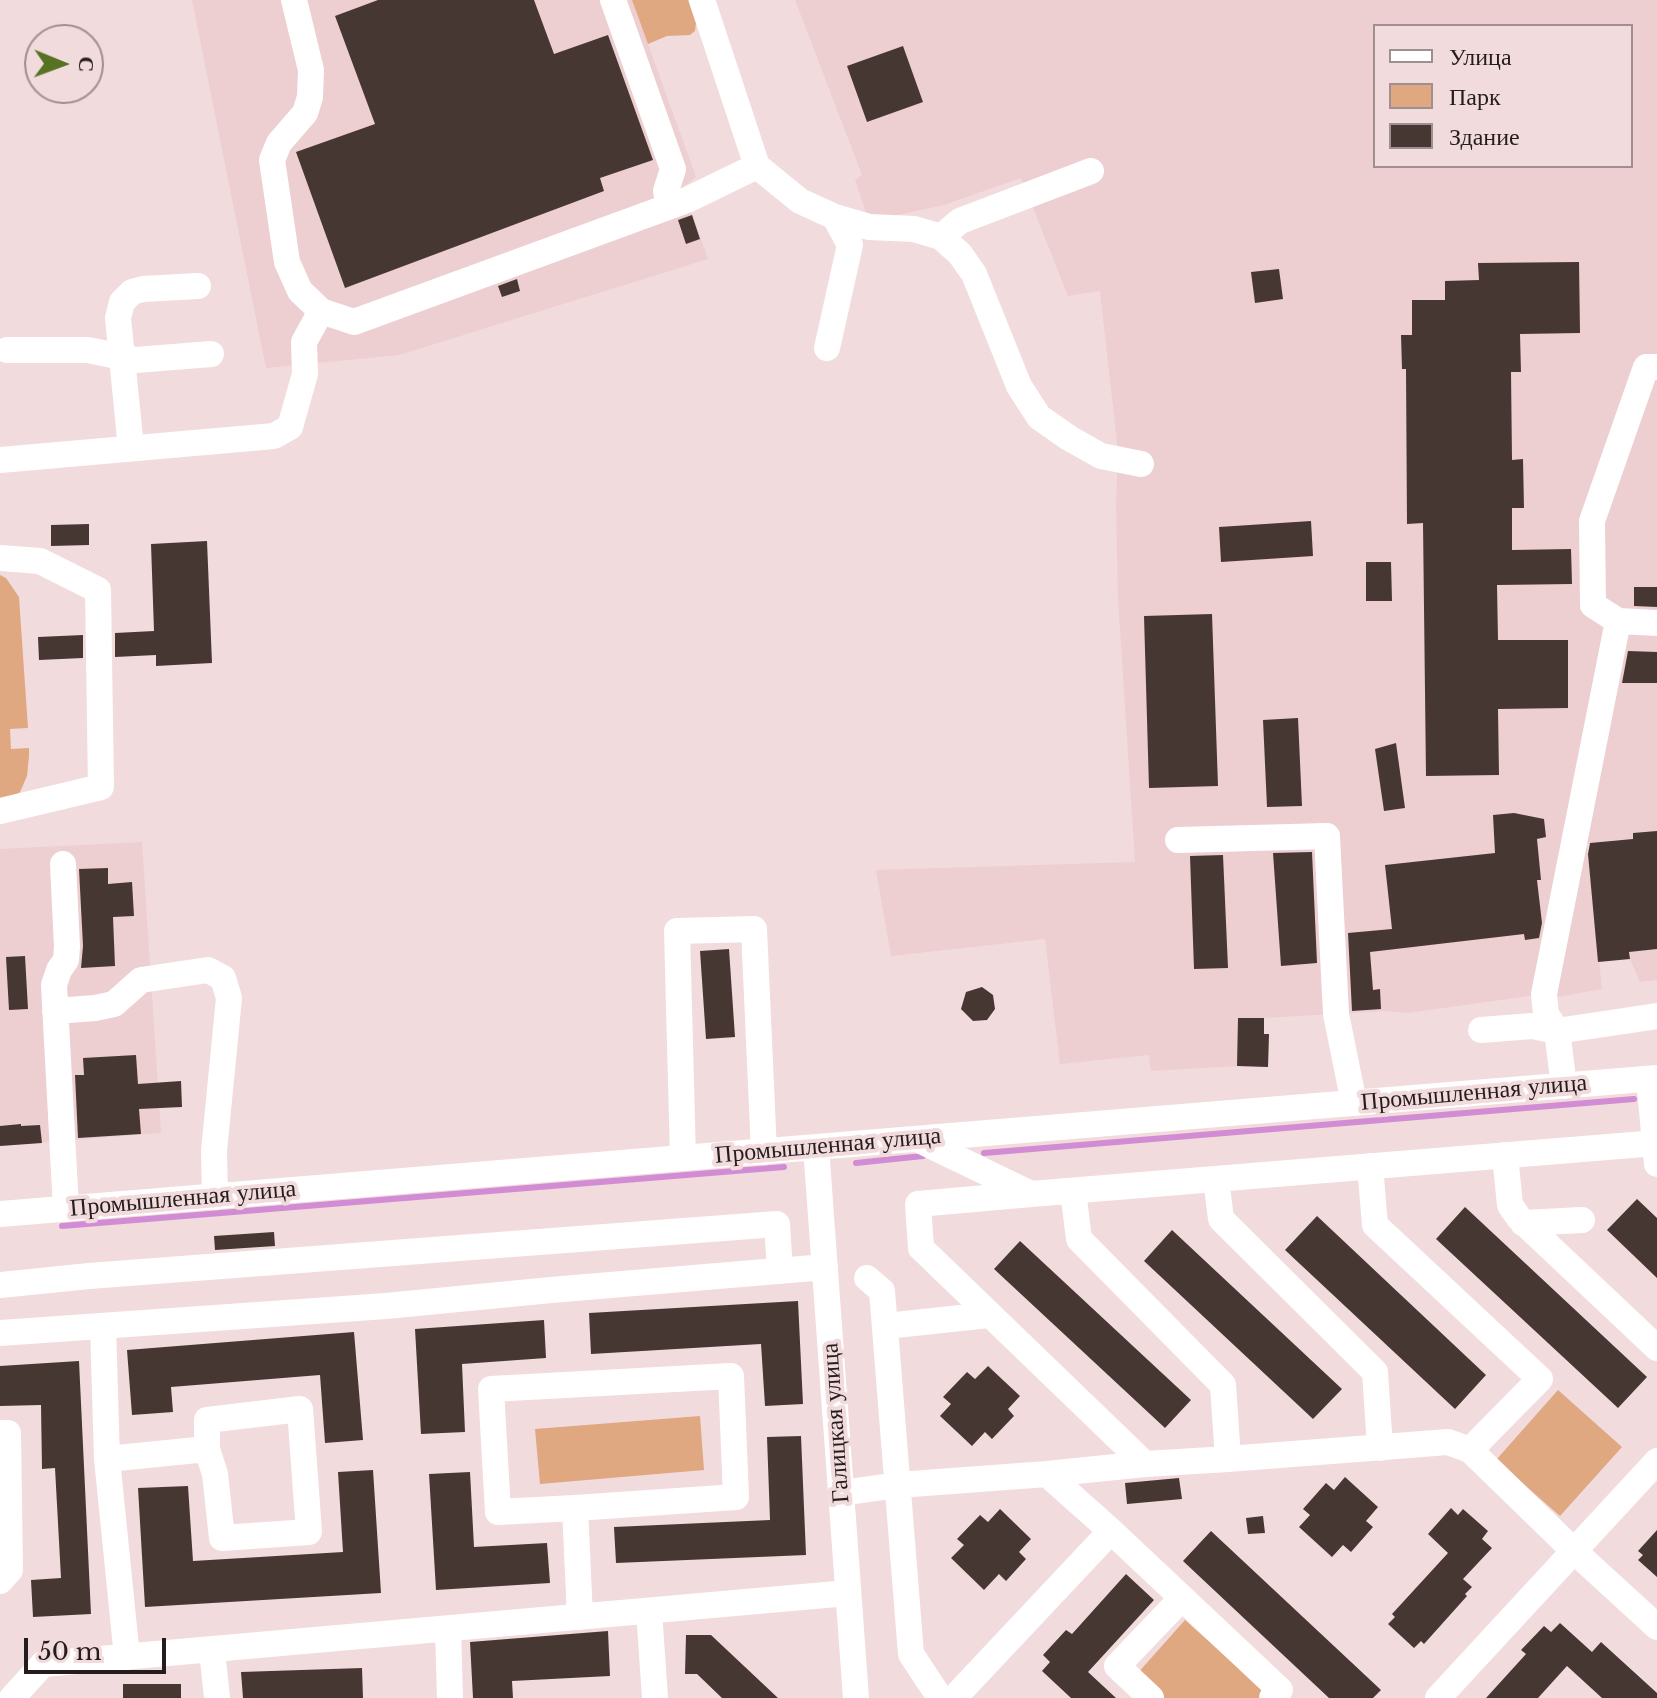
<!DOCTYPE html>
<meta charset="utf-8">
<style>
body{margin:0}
#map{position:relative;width:1657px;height:1698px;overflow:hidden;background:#f2dbdd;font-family:"Libre Baskerville",serif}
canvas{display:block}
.legend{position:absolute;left:1373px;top:24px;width:260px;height:144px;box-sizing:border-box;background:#f2dbdd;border:2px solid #a08f90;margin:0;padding:10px 14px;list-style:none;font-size:24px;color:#251d1d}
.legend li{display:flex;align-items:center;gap:16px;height:40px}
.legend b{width:40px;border:2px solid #a08f90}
.north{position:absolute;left:24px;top:24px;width:80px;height:80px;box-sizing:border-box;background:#f2dbdd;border:2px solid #a08f90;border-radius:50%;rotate:91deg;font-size:22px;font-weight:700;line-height:32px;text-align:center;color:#251d1d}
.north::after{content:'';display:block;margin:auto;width:28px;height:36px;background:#587224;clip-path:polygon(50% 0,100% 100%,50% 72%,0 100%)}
.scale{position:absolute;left:24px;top:1638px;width:142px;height:36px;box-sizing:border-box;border:4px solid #251d1d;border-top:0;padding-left:10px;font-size:24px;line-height:28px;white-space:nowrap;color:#251d1d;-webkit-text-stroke:6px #f2dbdd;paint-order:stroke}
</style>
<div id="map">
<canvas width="1657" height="1698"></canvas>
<ul class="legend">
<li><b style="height:10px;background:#fff"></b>Улица</li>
<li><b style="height:22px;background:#dfa881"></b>Парк</li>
<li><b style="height:22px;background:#473733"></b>Здание</li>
</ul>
<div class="north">С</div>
<div class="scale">50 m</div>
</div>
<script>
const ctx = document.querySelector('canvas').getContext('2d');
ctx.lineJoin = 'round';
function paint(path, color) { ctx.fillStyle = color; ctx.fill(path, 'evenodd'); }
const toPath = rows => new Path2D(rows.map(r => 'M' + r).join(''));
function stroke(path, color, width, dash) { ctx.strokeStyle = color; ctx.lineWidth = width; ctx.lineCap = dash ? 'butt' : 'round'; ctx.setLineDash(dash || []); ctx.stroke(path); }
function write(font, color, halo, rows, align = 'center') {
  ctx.font = font + ' "Libre Baskerville",serif'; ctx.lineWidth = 8; ctx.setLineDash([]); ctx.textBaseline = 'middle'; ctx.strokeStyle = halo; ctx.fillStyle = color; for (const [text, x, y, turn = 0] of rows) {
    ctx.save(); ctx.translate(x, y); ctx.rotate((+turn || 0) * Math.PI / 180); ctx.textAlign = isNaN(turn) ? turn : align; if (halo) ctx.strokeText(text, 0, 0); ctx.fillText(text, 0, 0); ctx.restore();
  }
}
paint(toPath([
 [192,0,632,0,696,177,683,187,708,259,399,355,266,368],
 [795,0,1657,0,1657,980,1640,982,1630,959,1619,840,1587,844,1602,989,1557,997,1544,994,1407,1013,1384,1011,1264,1018,1264,1034,1269,1034,1268,1067,1237,1066,1151,1071,1149,1055,1060,1064,1045,939,891,956,876,870,1135,862,1118,598,1116,505,1118,452,1100,291,1068,296,1021,178,944,205,869,221,855,180,862,175],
 [1375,26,1631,26,1631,166,1375,166],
 [142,842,161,1133,0,1146,0,849]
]), '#edced1');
paint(toPath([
 [632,0,688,0,696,23,695,31,690,35,667,36,648,44],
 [0,575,6,578,19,597,28,728,10,729,11,749,29,748,29,756,27,776,20,792,8,801,0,803],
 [1558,1390,1622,1447,1560,1516,1496,1460],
 [700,1416,704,1470,540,1484,535,1429],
 [1185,1620,1266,1693,1262,1698,1161,1698,1136,1675]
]), '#dfa881');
stroke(toPath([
 [984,1153,1634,1099],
 [856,1163,923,1156],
 [62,1226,784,1167]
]), '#d18cd3', 6);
paint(toPath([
 [378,0,534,0,554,54,608,35,653,160,600,178,604,191,345,288,296,152,375,124,335,16],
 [903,46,923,102,867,122,847,66],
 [692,215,700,239,686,244,678,220],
 [1579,262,1580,333,1520,334,1521,372,1511,372,1512,460,1523,459,1524,508,1512,508,1512,550,1571,549,1572,584,1497,585,1498,640,1568,640,1568,708,1498,709,1499,775,1426,776,1423,523,1407,524,1406,369,1402,369,1401,335,1412,335,1412,300,1445,300,1445,281,1479,280,1478,263],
 [1279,269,1283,299,1255,303,1251,272],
 [517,279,520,291,502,297,498,286],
 [1311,521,1313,556,1221,562,1219,527],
 [89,524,89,545,51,546,51,525],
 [207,541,212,663,156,666,156,655,115,657,115,633,154,631,151,544],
 [1366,562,1391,562,1392,601,1366,601],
 [1634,587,1657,587,1657,607,1634,606],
 [1212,614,1218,786,1149,788,1144,616],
 [83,635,83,658,39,660,38,637],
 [1628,651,1657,652,1657,683,1622,683],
 [1298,718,1302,806,1267,807,1263,720],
 [1396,743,1405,808,1384,811,1375,749],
 [1514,813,1544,819,1546,837,1537,839,1541,880,1537,880,1542,923,1539,938,1525,940,1524,934,1370,952,1373,990,1380,989,1381,1009,1352,1011,1348,933,1392,929,1385,865,1495,853,1493,815],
 [1657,831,1657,949,1629,952,1630,959,1598,962,1588,854,1590,843,1633,839,1633,833],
 [1312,852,1317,963,1281,966,1273,853],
 [1223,855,1228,968,1194,969,1190,856],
 [108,868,108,884,132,882,134,916,113,917,115,966,81,968,83,946,79,869],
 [729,949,735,1037,706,1039,700,951],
 [25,956,28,1009,9,1010,6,957],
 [982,987,993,995,995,1009,987,1020,973,1021,961,1009,966,992],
 [1238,1018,1264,1018,1264,1034,1269,1034,1268,1067,1237,1066],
 [136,1055,138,1084,181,1081,182,1107,139,1109,141,1134,78,1138,75,1075,84,1075,83,1058],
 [21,1124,21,1126,40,1125,42,1143,0,1146,0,1126],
 [1637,1199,1657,1218,1657,1278,1607,1230],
 [1465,1207,1647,1377,1618,1408,1436,1239],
 [1317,1216,1486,1375,1455,1409,1285,1250],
 [1172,1230,1342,1389,1313,1419,1144,1261],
 [274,1232,275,1246,215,1250,214,1236],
 [1020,1241,1191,1400,1165,1428,994,1269],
 [798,1301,803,1404,765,1406,761,1344,591,1354,589,1313],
 [544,1320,546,1358,462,1364,465,1432,421,1434,415,1329],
 [354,1332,363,1440,325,1443,320,1375,171,1387,173,1412,132,1415,127,1350],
 [79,1361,91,1614,33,1617,31,1580,61,1578,55,1468,42,1469,41,1405,0,1406,0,1366],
 [988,1366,1020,1396,1008,1409,1014,1416,992,1439,985,1432,972,1446,940,1416,951,1404,943,1397,967,1372,975,1379],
 [801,1436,806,1555,616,1563,614,1527,770,1520,767,1437],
 [373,1470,381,1593,145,1607,138,1488,188,1486,193,1561,343,1552,338,1472],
 [470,1472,474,1547,547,1543,550,1583,436,1590,429,1474],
 [1345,1477,1378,1507,1366,1521,1373,1527,1351,1552,1343,1545,1332,1557,1299,1527,1310,1515,1303,1509,1326,1483,1334,1490],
 [1179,1478,1182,1499,1127,1504,1125,1483],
 [1451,1508,1458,1515,1463,1509,1488,1531,1482,1539,1492,1548,1463,1579,1472,1587,1465,1594,1467,1596,1424,1644,1421,1641,1414,1648,1388,1624,1395,1617,1392,1614,1448,1553,1428,1534],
 [1000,1509,1031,1539,1019,1552,1026,1559,1006,1581,999,1574,984,1590,951,1558,964,1545,957,1539,980,1515,988,1522],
 [1263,1516,1265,1533,1248,1534,1246,1518],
 [1657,1530,1657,1577,1638,1560,1643,1555,1638,1551],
 [1211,1531,1381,1690,1373,1698,1329,1698,1183,1561],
 [1126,1574,1154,1600,1088,1672,1116,1698,1071,1698,1042,1671,1050,1662,1043,1655,1066,1630,1072,1634],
 [1560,1623,1592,1652,1601,1642,1657,1693,1657,1698,1602,1698,1567,1666,1538,1698,1486,1698,1526,1654,1521,1650,1544,1626,1551,1632],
 [608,1631,610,1676,512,1681,513,1698,473,1698,470,1642],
 [686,1635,711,1635,778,1698,722,1698,697,1674,685,1674],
 [362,1668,363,1698,243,1698,241,1672],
 [123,1684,181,1684,181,1698,123,1698]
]), '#473733');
stroke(toPath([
 [294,0,311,70,310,97,305,113,279,143,272,160,287,262,300,291,321,311,354,322,687,200,757,166],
 [613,0,673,169,666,191,669,206],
 [702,0,757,166],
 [757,166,800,201,835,217,869,227,914,229,941,237,960,254,974,274,1019,386,1039,417,1069,438,1101,456,1141,464],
 [941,237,960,221,1091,171],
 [827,348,850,245,835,217],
 [7,350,88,350,136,360,211,354],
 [1657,367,1646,367,1592,521,1593,605,1618,621,1657,623],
 [131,448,118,318,122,302,132,292,143,289,198,286],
 [0,460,274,436,290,427,305,374,304,342,321,311],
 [0,558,40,561,98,590,101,787,0,811],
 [1178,840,1327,836,1336,1014,1354,1103],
 [63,864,67,947,66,960,59,970,54,985,66,1209],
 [55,1011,95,1008,114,1004,141,980,208,970,223,978,229,998,214,1151,215,1197],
 [1481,1030,1532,1026,1557,1031,1657,1016],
 [1649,1079,1657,1164],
 [1564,1086,1557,1031,1546,1014,1544,994,1618,621],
 [917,1139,1031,1194,1657,1143],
 [816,1147,856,1698],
 [1505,1155,1510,1205,1519,1218,1657,1348],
 [683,1158,677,931,754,929,764,1152],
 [1370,1166,1375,1225,1540,1379,1470,1450],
 [1216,1179,1221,1219,1375,1372,1380,1448],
 [1073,1191,1079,1239,1223,1385,1228,1459],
 [1031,1194,918,1204,921,1248,1145,1464],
 [0,1214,1657,1078],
 [1523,1223,1582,1220],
 [867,1278,882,1291,911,1654,940,1698],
 [0,1285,89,1276,777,1224,780,1271],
 [103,1326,107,1459,127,1657],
 [886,1326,989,1315],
 [0,1333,386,1306,551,1290,825,1267],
 [0,1433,8,1433,10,1570,0,1581],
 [107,1459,207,1449,215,1474,222,1538,309,1532,300,1409,207,1420,207,1449],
 [1047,1474,1111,1531],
 [841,1493,898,1485,1047,1474,1145,1464,1228,1459,1448,1442,1470,1450,1574,1551,1657,1627],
 [575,1508,736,1497,731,1376,491,1389,498,1512,575,1508,580,1617],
 [649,1611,655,1698],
 [448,1629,450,1698],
 [212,1650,217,1698],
 [12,1698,43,1664,848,1593],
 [954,1698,1111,1531,1280,1690,1272,1698],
 [1151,1698,1117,1666,1182,1598],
 [1438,1698,1657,1461]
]), '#fff', 26);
write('24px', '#251d1d', '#f2dbdd', [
 ["Промышленная улица",1474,1093,-5],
 ["Промышленная улица",828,1146,-5],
 ["Промышленная улица",183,1199,-5],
 ["Галицкая улица",836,1423,-94]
]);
</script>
